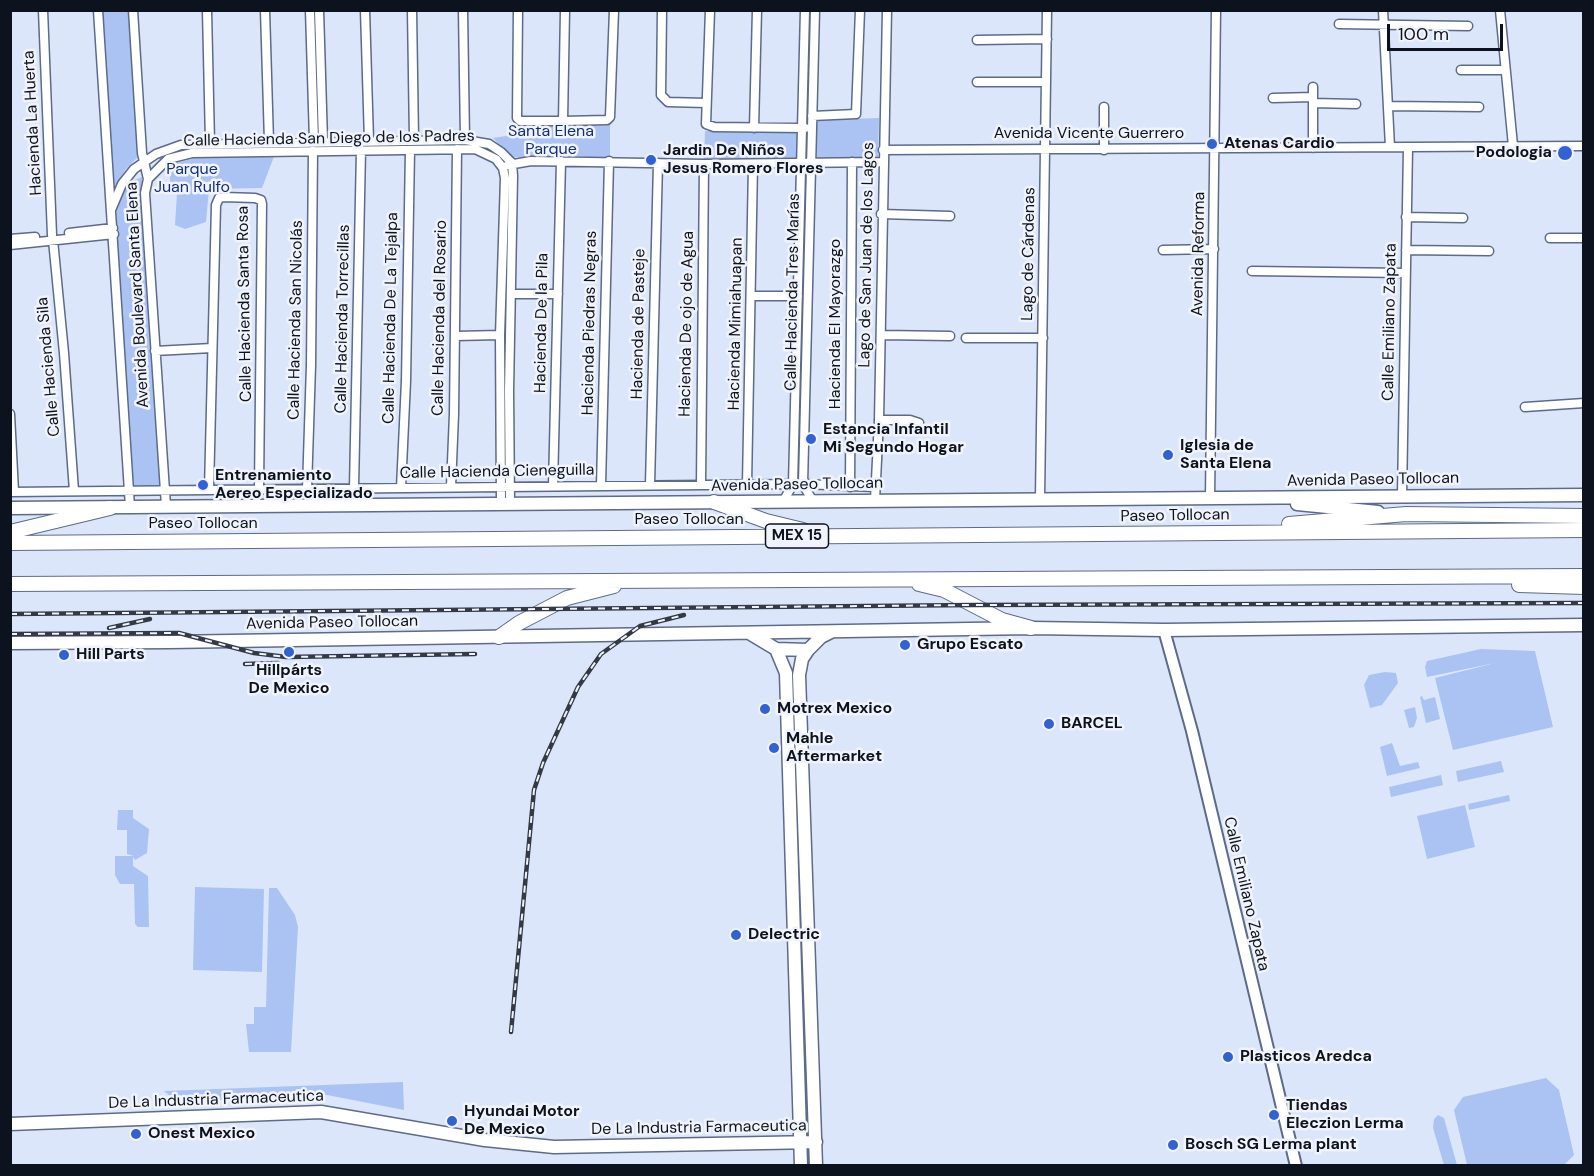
<!DOCTYPE html>
<meta charset="utf-8">
<style>
body{margin:0}
#map{position:relative;width:1594px;height:1176px;overflow:hidden;background:#dce6fa;font-family:"DM Sans",sans-serif}
canvas{display:block}
.frame{position:absolute;inset:0;border:12px solid #0d131e;pointer-events:none}
.scale{position:absolute;left:1387px;top:24px;width:116px;height:27px;box-sizing:border-box;border:3px solid #0d131e;border-top:0;padding-left:8px;font-size:18px;line-height:21px;white-space:nowrap;color:#0d131e;-webkit-text-stroke:4px #f0f3fa;paint-order:stroke}
</style>
<div id="map">
<canvas width="1594" height="1176"></canvas>
<div class="frame"></div>
<div class="scale">100 m</div>
</div>
<script>
const ctx = document.querySelector('canvas').getContext('2d');
ctx.lineJoin = 'round';
function paint(path, color) { ctx.fillStyle = color; ctx.fill(path, 'evenodd'); }
const toPath = rows => new Path2D(rows.map(r => 'M' + r).join(''));
function stroke(path, color, width, dash) { ctx.strokeStyle = color; ctx.lineWidth = width; ctx.lineCap = dash ? 'butt' : 'round'; ctx.setLineDash(dash || []); ctx.stroke(path); }
function write(font, color, halo, rows, align = 'center') {
  ctx.font = font + ' "DM Sans",sans-serif'; ctx.lineWidth = 5; ctx.setLineDash([]); ctx.textBaseline = 'middle'; ctx.strokeStyle = halo; ctx.fillStyle = color; for (const [text, x, y, turn = 0] of rows) {
    ctx.save(); ctx.translate(x, y); ctx.rotate((+turn || 0) * Math.PI / 180); ctx.textAlign = isNaN(turn) ? turn : align; if (halo) ctx.strokeText(text, 0, 0); ctx.fillText(text, 0, 0); ctx.restore();
  }
}
paint(toPath([
 [101,11,130,11,141,154,125,170,112,192],
 [879,118,878,159,817,160,816,120],
 [610,124,610,157,511,157,493,138,512,135,520,125],
 [705,131,801,133,800,162,704,161],
 [275,154,262,188,209,189,206,222,185,229,175,225,177,193,170,183,170,164,184,158],
 [142,177,160,486,132,487,116,214,118,198,127,183],
 [1481,649,1535,651,1553,727,1453,750,1435,678,1495,663,1427,677,1425,667,1427,661],
 [1385,672,1396,673,1398,683,1382,705,1370,708,1364,685,1369,675],
 [1422,696,1424,700,1435,697,1440,719,1426,723,1420,697],
 [1415,707,1417,718,1414,727,1409,728,1404,710],
 [1392,743,1400,766,1418,762,1420,768,1387,776,1380,747],
 [1501,761,1504,772,1458,782,1456,771],
 [1441,775,1443,785,1391,797,1389,787],
 [1509,795,1510,801,1469,810,1468,804],
 [1465,805,1475,847,1427,859,1417,816],
 [118,810,133,810,133,818,149,829,147,853,135,860,133,857,133,866,148,876,149,927,138,927,135,924,134,884,120,884,115,875,115,856,134,856,127,854,127,830,117,830],
 [195,887,264,889,262,972,193,970],
 [269,888,277,888,295,915,298,927,291,1052,249,1052,246,1024,254,1024,254,1007,266,1007],
 [1546,1078,1559,1090,1574,1155,1564,1165,1467,1165,1454,1110,1463,1097],
 [403,1082,404,1110,327,1095,177,1102,164,1091],
 [1438,1115,1444,1118,1457,1165,1444,1165,1433,1128,1434,1119]
]), '#aac3f3');
const minor = toPath([
 [43,10,52,235],
 [98,10,130,507],
 [133,10,142,153,148,179,145,193,166,506],
 [207,10,210,143],
 [265,10,269,142],
 [310,10,314,141],
 [319,10,323,141],
 [365,10,369,141],
 [412,10,414,140],
 [463,10,465,140],
 [518,10,517,118,520,121,563,121,607,120,610,117,614,10],
 [662,10,661,95,668,102,706,103],
 [710,10,706,124,714,127,805,128],
 [1383,10,1390,147],
 [1500,10,1513,146],
 [1339,24,1468,26],
 [977,40,1047,39],
 [1461,70,1505,70],
 [977,82,1046,82],
 [1313,87,1313,148],
 [1273,98,1313,97],
 [1313,103,1356,104],
 [1388,106,1479,107],
 [1104,107,1104,150],
 [812,116,856,114,860,10],
 [563,121,565,10],
 [754,128,757,10],
 [883,150,1584,146],
 [508,165,531,161,704,164,883,162],
 [148,179,168,159,192,153,475,149,496,159,503,168,505,178,500,335,501,503],
 [111,210,122,184,134,169,156,154,181,145,465,140,489,144,501,152,512,163,513,176,509,391,510,503],
 [881,214,950,216],
 [1406,217,1463,218],
 [69,233,113,228],
 [1550,238,1584,238],
 [10,239,35,237],
 [53,240,64,353,74,491],
 [10,245,114,234],
 [1163,250,1214,249],
 [1406,250,1489,251],
 [1252,271,1405,273],
 [512,294,558,294],
 [752,296,798,296],
 [881,335,950,336],
 [455,336,500,335],
 [966,338,1043,338],
 [155,351,212,348],
 [1525,407,1584,403],
 [10,414,14,492],
 [879,420,910,420,919,423],
 [747,484,753,164],
 [650,485,658,163],
 [701,485,704,164],
 [553,486,561,161],
 [601,486,609,161],
 [451,487,454,414,457,149],
 [850,487,852,162],
 [354,488,361,150],
 [401,488,406,381,410,150],
 [307,489,311,365,313,151],
 [209,490,216,205,219,198,224,197,255,198,261,200,262,204,259,489],
 [10,492,803,484,875,487],
 [1402,496,1408,148],
 [1040,498,1047,10],
 [1210,498,1216,10],
 [784,500,793,484,805,10],
 [812,500,803,484,815,10],
 [875,500,879,420,887,10]
]);
const tertiary = toPath([
 [1164,630,1192,731,1296,1166]
]);
const secondary = toPath([
 [1297,504,1378,512],
 [10,508,1584,495],
 [751,634,776,649,786,673,801,1166],
 [10,643,169,642,1031,628,1164,630,1584,625],
 [776,649,808,650],
 [10,1124,321,1112,485,1140,554,1147,816,1142],
 [816,1166,799,675,802,659,808,650,821,637,831,632]
]);
const trunk = toPath([
 [714,502,766,521,803,530],
 [1289,524,1406,514,1584,516],
 [10,532,110,508],
 [10,543,1584,530],
 [10,584,1584,576],
 [919,584,944,590,1002,620,1031,628],
 [1519,585,1584,587],
 [499,637,519,623,567,598,614,586]
]);
stroke(minor, '#5d6b88', 11);
stroke(tertiary, '#5d6b88', 14);
stroke(secondary, '#5d6b88', 15);
stroke(trunk, '#5d6b88', 16);
stroke(minor, '#fff', 8);
stroke(tertiary, '#fff', 10);
stroke(secondary, '#fff', 12);
stroke(trunk, '#fff', 14);
const rail = toPath([
 [10,614,973,605,1584,603],
 [109,628,150,619],
 [10,634,179,633,254,653,286,657,475,654],
 [245,664,278,663],
 [511,1032,534,790,543,763,578,687,601,654,640,626,684,615]
]);
stroke(rail, '#333a46', 4.5);
stroke(rail, '#f0f3fa', 2, [7]);
for (const [x, y, r, color] of [
 [1212,144,6,"#3262d1"],
 [1565,153,8,"#3262d1"],
 [651,160,6,"#3262d1"],
 [811,439,6,"#3262d1"],
 [1168,455,6,"#3262d1"],
 [203,485,6,"#3262d1"],
 [905,645,6,"#3262d1"],
 [289,652,6,"#3262d1"],
 [64,655,6,"#3262d1"],
 [765,709,6,"#3262d1"],
 [1049,724,6,"#3262d1"],
 [774,748,6,"#3262d1"],
 [736,935,6,"#3262d1"],
 [1228,1057,6,"#3262d1"],
 [1274,1115,6,"#3262d1"],
 [452,1121,6,"#3262d1"],
 [136,1134,6,"#3262d1"],
 [1173,1145,6,"#3262d1"]
]) { const dot = new Path2D(); dot.arc(x, y, r, 0, 2 * Math.PI); ctx.fillStyle = color; ctx.fill(dot); stroke(dot, '#f0f3fa', 2); }
for (const [x, y, w] of [
 [797,536,63]
]) { const box = new Path2D(); box.roundRect(x - w / 2, y - 12, w, 24, 4.5); ctx.fillStyle = '#f0f3fa'; ctx.fill(box); stroke(box, '#0d131e', 1.5); }
write('bold 15px', '#0d131e', null, [
 ["MEX 15",797,536]
]);
write('16px', '#0d131e', '#f0f3fa', [
 ["Hacienda La Huerta",33,123,-93],
 ["Avenida Vicente Guerrero",1089,134],
 ["Calle Hacienda San Diego de los Padres",329,139,-1],
 ["Lago de Cárdenas",1029,254,-89],
 ["Avenida Reforma",1199,254,-89],
 ["Lago de San Juan de los Lagos",867,255,-89],
 ["Calle Hacienda Tres Marías",793,292,-89],
 ["Avenida Boulevard Santa Elena",138,295,-93],
 ["Calle Hacienda Santa Rosa",245,304,-91],
 ["Calle Hacienda De La Tejalpa",391,318,-89],
 ["Calle Hacienda del Rosario",440,318,-89],
 ["Calle Hacienda Torrecillas",343,319,-89],
 ["Calle Hacienda San Nicolás",296,320,-89],
 ["Calle Emiliano Zapata",1390,322,-89],
 ["Hacienda De la Pila",542,323,-89],
 ["Hacienda Piedras Negras",590,323,-89],
 ["Hacienda de Pasteje",639,324,-89],
 ["Hacienda De ojo de Agua",687,324,-89],
 ["Hacienda Mimiahuapan",736,324,-89],
 ["Hacienda El Mayorazgo",836,324,-90],
 ["Calle Hacienda Sila",49,367,-95],
 ["Calle Hacienda Cieneguilla",497,472,-1],
 ["Avenida Paseo Tollocan",1373,480,-1],
 ["Avenida Paseo Tollocan",797,485,-1],
 ["Paseo Tollocan",1175,516,-1],
 ["Paseo Tollocan",689,520],
 ["Paseo Tollocan",203,524],
 ["Avenida Paseo Tollocan",332,623,-1],
 ["Calle Emiliano Zapata",1246,894,77],
 ["De La Industria Farmaceutica",216,1100,-2],
 ["De La Industria Farmaceutica",699,1128,-1]
]);
write('16px', '#133178', '#f0f3fa', [
 ["Santa Elena",551,132],
 ["Parque",551,150],
 ["Parque",192,170],
 ["Juan Rulfo",192,188]
]);
write('bold 16px', '#0d131e', '#f0f3fa', [
 ["Atenas Cardio",1224,144],
 ["Jardin De Niños",663,151],
 ["Jesus Romero Flores",663,169],
 ["Podologia",1552,153,"right"],
 ["Estancia Infantil",823,430],
 ["Mi Segundo Hogar",823,448],
 ["Iglesia de",1180,446],
 ["Santa Elena",1180,464],
 ["Entrenamiento",215,476],
 ["Aereo Especializado",215,494],
 ["Grupo Escato",917,645],
 ["Hill Parts",76,655],
 ["Hillpárts",289,671,"center"],
 ["De Mexico",289,689,"center"],
 ["Motrex Mexico",777,709],
 ["BARCEL",1061,724],
 ["Mahle",786,739],
 ["Aftermarket",786,757],
 ["Delectric",748,935],
 ["Plasticos Aredca",1240,1057],
 ["Tiendas",1286,1106],
 ["Eleczion Lerma",1286,1124],
 ["Hyundai Motor",464,1112],
 ["De Mexico",464,1130],
 ["Onest Mexico",148,1134],
 ["Bosch SG Lerma plant",1185,1145]
], 'left');
</script>
